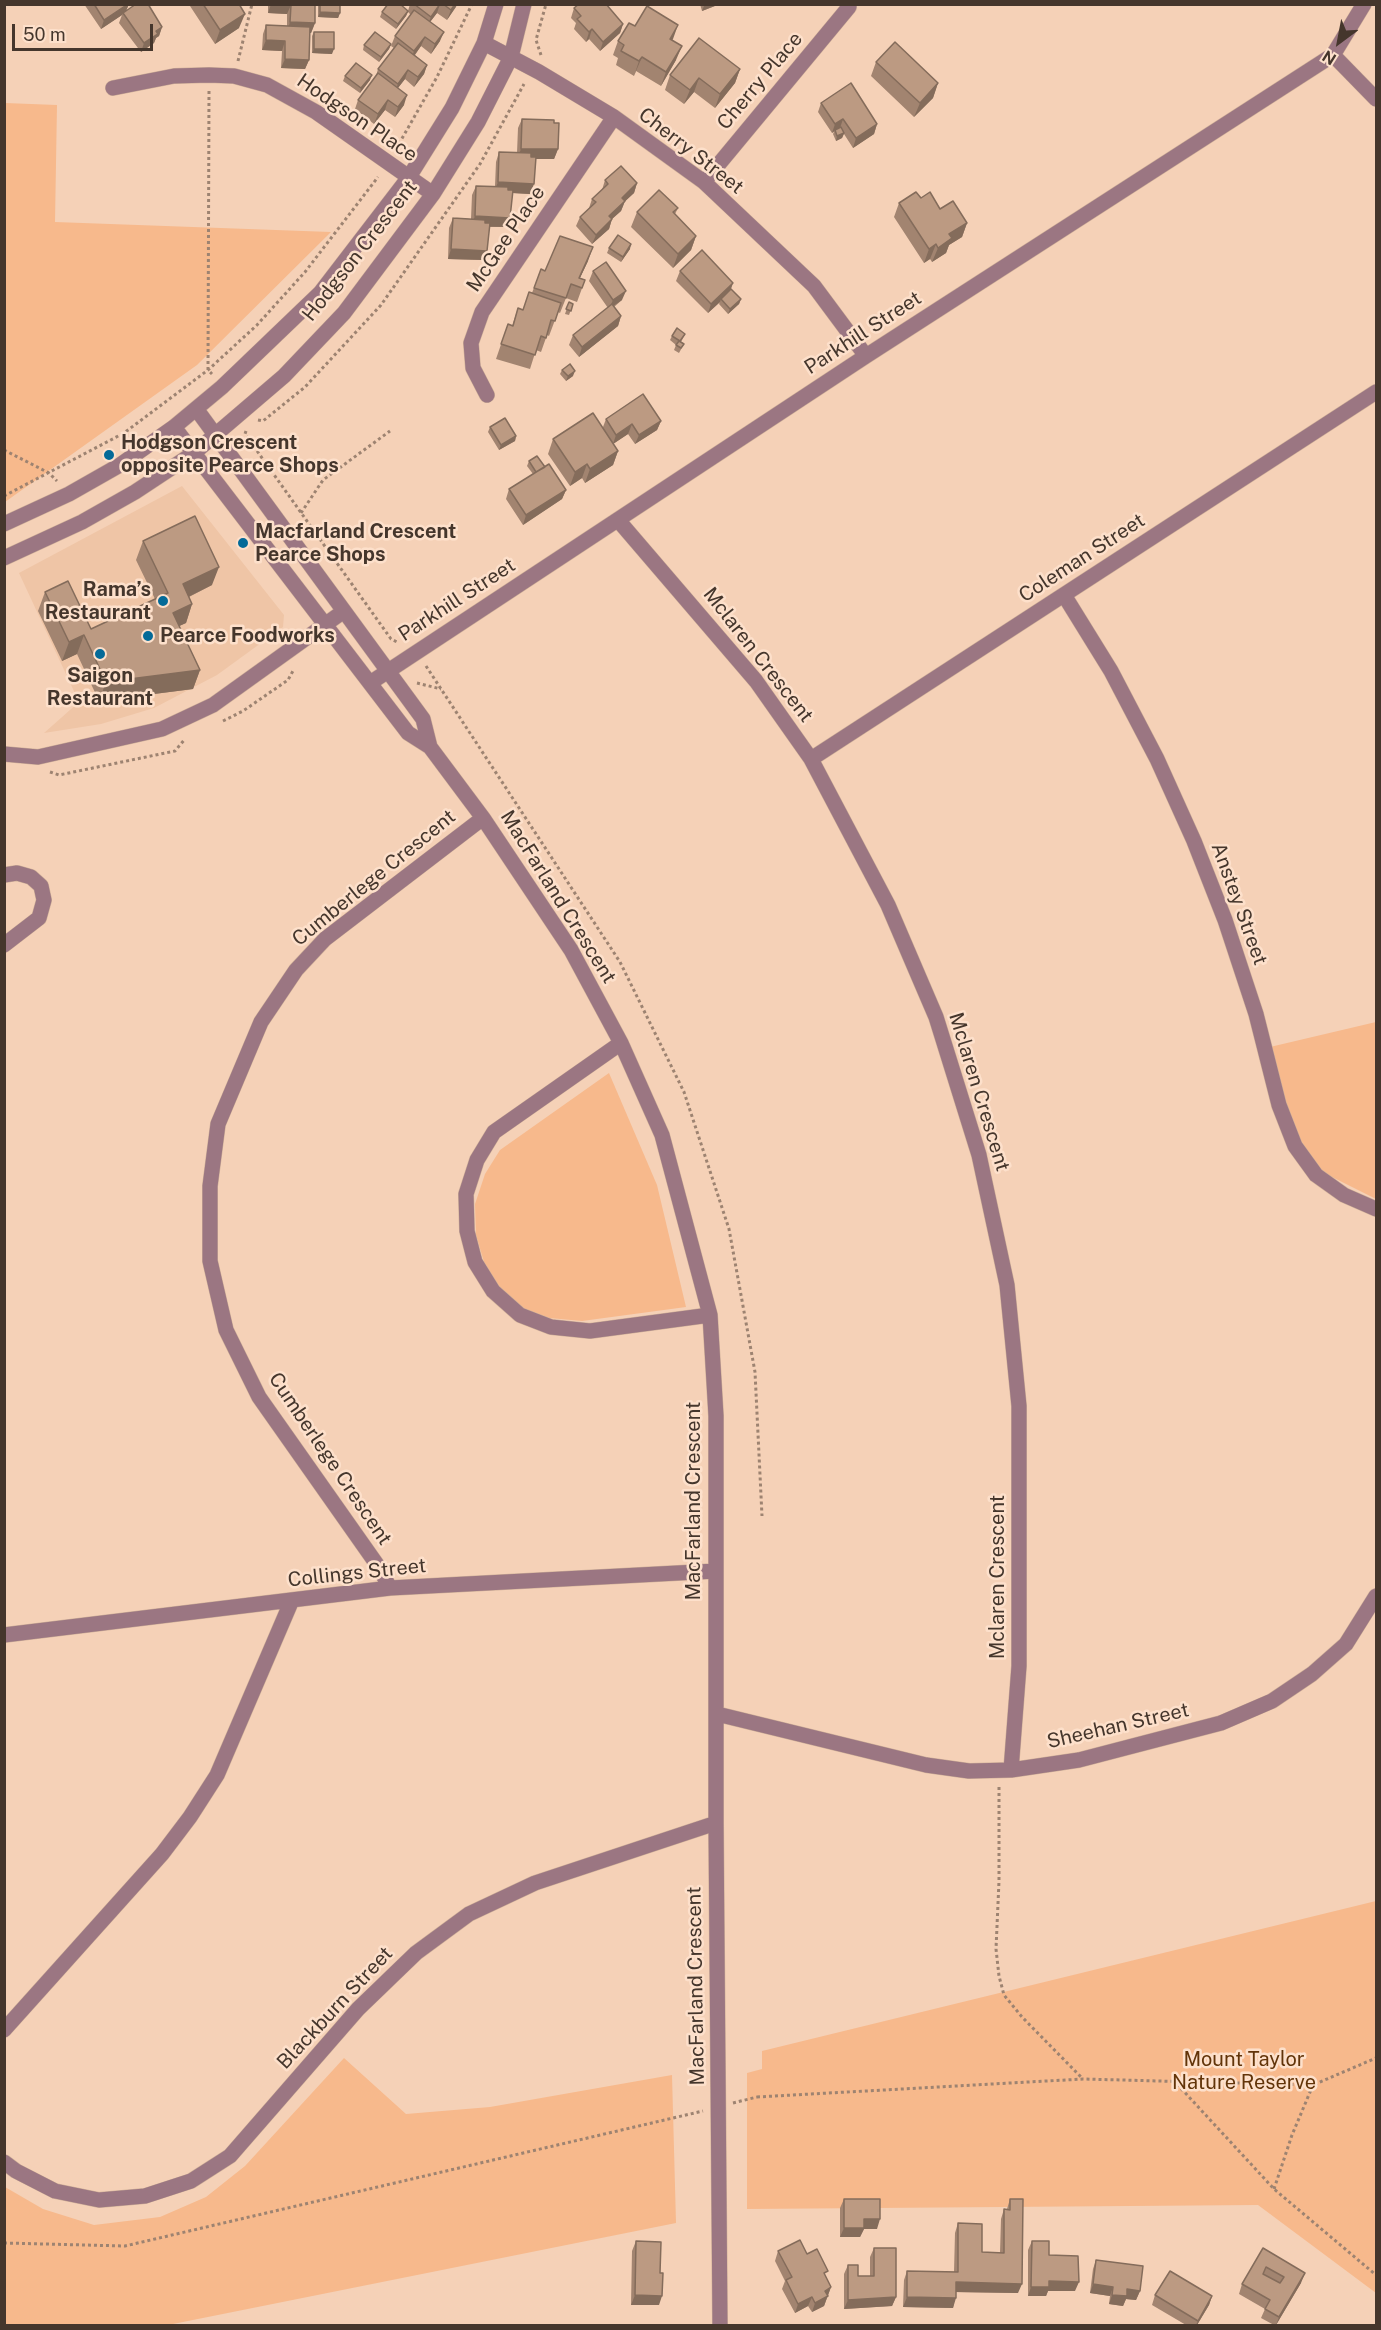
<!DOCTYPE html>
<meta charset="utf-8">
<style>
body{margin:0}
#map{position:relative;width:1381px;height:2330px;overflow:hidden;background:#f5d1b7;font-family:"Public Sans",sans-serif}
canvas{display:block}
.frame{position:absolute;inset:0;border:6px solid #45362c;pointer-events:none}
.north{position:absolute;left:1309px;top:12px;width:60px;height:60px;-webkit-text-stroke:4px #fde0cb;paint-order:stroke;rotate:212deg;font-size:16px;font-weight:700;line-height:24px;text-align:center;color:#45362c}
.north::after{content:'';display:block;margin:auto;width:21px;height:27px;background:#45362c;clip-path:polygon(50% 0,100% 100%,50% 72%,0 100%)}
.scale{position:absolute;left:12px;top:24px;width:141px;height:27px;box-sizing:border-box;border:3px solid #45362c;border-top:0;padding-left:8px;font-size:18px;line-height:21px;white-space:nowrap;color:#45362c;-webkit-text-stroke:4px #fde0cb;paint-order:stroke}
</style>
<div id="map">
<canvas width="1381" height="2330"></canvas>
<div class="frame"></div>
<div class="north">N</div>
<div class="scale">50 m</div>
</div>
<script>
const ctx = document.querySelector('canvas').getContext('2d');
ctx.lineJoin = 'round';
function paint(path, color) { ctx.fillStyle = color; ctx.fill(path, 'evenodd'); }
const toPath = rows => new Path2D(rows.map(r => 'M' + r).join(''));
function stroke(path, color, width, dash) { ctx.strokeStyle = color; ctx.lineWidth = width; ctx.lineCap = dash ? 'butt' : 'round'; ctx.setLineDash(dash || []); ctx.stroke(path); }
function write(font, color, halo, rows, align = 'center') {
  ctx.font = font + ' "Public Sans",sans-serif'; ctx.lineWidth = 5; ctx.setLineDash([]); ctx.textBaseline = 'middle'; ctx.strokeStyle = halo; ctx.fillStyle = color; for (const [text, x, y, turn = 0] of rows) {
    ctx.save(); ctx.translate(x, y); ctx.rotate((+turn || 0) * Math.PI / 180); ctx.textAlign = isNaN(turn) ? turn : align; if (halo) ctx.strokeText(text, 0, 0); ctx.fillText(text, 0, 0); ctx.restore();
  }
}
paint(toPath([
 [182,486,284,615,283,627,217,675,154,708,101,724,44,733,79,702,19,573]
]), '#efc5a6');
paint(toPath([
 [5,103,57,105,55,222,331,232,197,365,5,502],
 [1376,1022,1376,1199,1322,1172,1298,1144,1270,1047],
 [609,1073,657,1185,686,1307,582,1321,549,1318,522,1308,499,1287,484,1262,476,1235,475,1204,485,1174,500,1150],
 [1376,1901,1376,2293,1258,2205,747,2209,747,2073,762,2069,762,2051],
 [344,2058,406,2114,490,2107,672,2075,676,2223,168,2325,5,2325,5,2187,43,2209,94,2225,160,2217,206,2197,245,2166]
]), '#f7b98c');
const minor = toPath([
 [484,43,539,72,614,117,704,182,814,286,866,356],
 [1333,55,1376,99],
 [113,88,174,76,209,75,234,76,267,85,316,112,433,194],
 [704,182,849,7],
 [487,395,473,368,471,343,482,312,614,117],
 [197,410,423,719,430,747],
 [174,427,408,733,430,747,483,818,571,950,621,1043,662,1135,710,1315,716,1416,716,1823,720,2326],
 [618,520,756,681,811,759,888,905,936,1017,979,1155,1007,1285,1019,1406,1019,1666,1011,1770],
 [4,524,69,494,120,465,174,427,222,387,320,293,409,177,452,108,484,43,496,4],
 [4,558,82,522,135,492,194,453,284,376,344,313,433,194,478,122,511,57,524,4],
 [1064,595,1111,671,1157,759,1194,841,1225,920,1256,1014,1279,1105,1295,1146,1316,1175,1344,1195,1376,1209],
 [370,683,866,356,1333,55,1364,4],
 [4,754,38,757,162,729,213,705,344,611],
 [811,759,1376,392],
 [4,875,17,873,31,877,41,886,44,900,39,918,4,945],
 [621,1043,494,1132,477,1160,466,1194,467,1231,475,1262,493,1291,520,1315,551,1327,590,1331,710,1315],
 [390,1588,378,1566,259,1397,226,1330,210,1261,210,1186,218,1124,261,1022,296,970,325,939,483,818],
 [4,1635,390,1588,716,1571],
 [717,1714,926,1765,969,1771,1011,1770,1079,1760,1221,1723,1272,1701,1312,1674,1346,1644,1376,1596],
 [4,2030,162,1854,190,1817,217,1775,292,1600],
 [4,2162,16,2171,55,2191,99,2200,145,2196,191,2181,230,2156,358,2009,416,1953,469,1914,535,1883,716,1823]
]);
stroke(minor, '#ceaf98', 16);
stroke(toPath([
 [541,55,536,40,546,4],
 [238,61,252,4],
 [209,91,208,370,212,374],
 [396,149,437,77,472,4],
 [258,420,263,421,305,387,381,305,480,164,524,84],
 [246,431,245,434,391,639,399,643],
 [4,450,49,473,57,481],
 [4,496,124,433,208,370,257,325,305,272,378,177],
 [301,513,323,480,390,431],
 [426,666,620,962,684,1092,729,1229,755,1372,762,1516],
 [417,683,441,689],
 [223,721,243,711,288,680,294,669],
 [50,772,59,775,175,751,185,739],
 [335,1577,341,1571,359,1569],
 [999,1787,999,1881,996,1949,999,1976,1004,1995,1022,2017,1082,2078],
 [1177,2084,1274,2189,1376,2275],
 [757,2097,1083,2079,1313,2085,1376,2058],
 [733,2103,757,2097],
 [1274,2189,1292,2135,1313,2085],
 [4,2243,125,2246,703,2111]
]), '#9d8371', 3, [3, 3]);
stroke(minor, '#9b7682', 15);
paint(toPath([
 [84,4,129,4,126,11,162,27,159,36,156,38,154,43,141,52,119,23,122,15,101,29],
 [191,4,239,4,239,28,215,44,190,6],
 [268,4,315,4,315,23,311,33,310,33,309,60,305,69,281,68,282,51,262,50,263,34,266,25,287,26,287,14,268,13],
 [318,4,340,4,340,13,338,18,318,17],
 [410,4,457,4,447,20,437,13,430,22,440,41,431,54,421,46,415,55,427,65,424,74,414,87,405,79,398,88,404,105,395,117,385,110,374,124,355,109,358,100,376,76,378,69,394,48,391,46,395,36,411,15,408,12,406,16,396,29,380,17,382,12,408,11],
 [700,4,720,4,702,11],
 [574,8,623,24,620,33,600,51,589,39,586,42,574,29,576,23,571,18],
 [635,26,672,40,676,60,661,86,636,71,634,76,616,65,618,58,613,55,618,41],
 [314,32,332,54,312,53,312,36],
 [391,44,389,49,379,62,363,50,364,45],
 [876,62,938,83,933,98,914,117,871,76],
 [740,69,735,83,715,108,694,92,684,104,665,90,670,75],
 [345,76,370,80,360,93,343,81],
 [821,103,877,124,874,134,853,148,844,134,842,138,836,141,833,134,834,132,832,133,818,112],
 [522,119,554,123,558,149,554,159,536,159,530,194,513,193,507,227,489,227,484,260,448,259,449,228,453,218,471,219,472,195,476,186,495,186,496,162,499,152,517,153,518,128],
 [605,180,637,183,634,193,625,201,621,211,612,219,609,229,592,244,576,226,580,217,589,208,592,199,602,190],
 [921,198,967,223,962,237,949,245,946,253,932,262,930,259,924,263,894,217,899,203],
 [678,208,675,214,696,236,691,250,673,268,631,227,637,212],
 [609,248,630,249,621,262,607,253],
 [588,261,580,278,585,280,577,302,566,298,560,313,558,312,549,336,547,335,541,352,536,350,530,369,496,359,508,324,512,326,518,308,523,310,532,293,541,269,545,271],
 [593,271,622,300,614,307,621,316,618,326,579,357,569,345,573,335,608,308,589,281],
 [680,271,731,289,741,299,739,304,728,314,719,304,720,302,708,313,676,281],
 [569,302,573,304,569,315,565,314],
 [685,334,681,342,684,344,679,353,674,350,676,345,670,340,672,336],
 [562,370,573,376,566,381,560,374],
 [606,419,661,421,657,430,635,444,628,434,613,444,618,451,613,465,585,483,582,478,570,486,548,454,553,439,603,427],
 [490,427,516,436,515,441,499,450,488,432],
 [529,461,545,467,566,490,562,499,523,525,506,499,509,489,533,474,527,466],
 [143,541,212,585,189,597,192,604,186,623,179,626,200,670,193,689,99,701,77,654,62,661,38,611,45,592,91,629,155,599,136,560],
 [844,2199,877,2229,864,2229,860,2237,840,2237,840,2208],
 [1010,2199,1018,2293,956,2292,953,2308,903,2307,904,2280,907,2271,954,2272,955,2233,958,2223,982,2252,1000,2253,1001,2219,1004,2209,1007,2209],
 [636,2241,659,2305,631,2305,632,2251],
 [1032,2241,1049,2255,1075,2291,1048,2291,1046,2296,1028,2296,1028,2250],
 [874,2248,896,2297,892,2306,844,2309,844,2274,848,2265,858,2276,870,2276,870,2257],
 [1263,2248,1301,2283,1276,2325,1274,2325,1261,2318,1265,2309,1239,2294,1242,2284],
 [778,2251,807,2254,826,2277,831,2287,824,2306,812,2312,808,2306,795,2313,782,2289,785,2281,775,2261],
 [1096,2260,1140,2291,1136,2300,1126,2299,1123,2306,1109,2304,1110,2296,1090,2293,1093,2269],
 [1155,2295,1212,2296,1209,2305,1197,2325,1186,2325,1152,2305]
]), '#a28470');
paint(toPath([
 [128,4,129,4,125,13,123,13,122,15,101,29,104,20],
 [271,4,291,5,287,14,268,13],
 [440,4,437,13,427,26,431,17],
 [455,4,457,4,456,7,447,20,451,10],
 [710,4,720,4,702,11,704,6],
 [408,11,406,16,396,29,398,24],
 [320,12,340,13,338,18,318,17],
 [245,14,239,28,215,44,220,30],
 [290,22,315,23,311,33,287,32],
 [623,24,620,33,600,51,603,42],
 [678,25,673,39,665,53,670,39],
 [162,27,159,36,156,38,154,43,141,52,144,43,156,31],
 [592,29,589,39,586,42,589,32],
 [444,32,440,41,431,54,435,44],
 [425,37,421,46,411,60,414,51],
 [266,40,285,41,282,51,262,50],
 [391,44,389,49,379,62,381,57],
 [682,46,676,60,661,86,666,72],
 [314,49,334,49,332,54,312,53],
 [642,57,636,71,634,76,639,61],
 [285,59,309,60,305,69,281,68],
 [427,65,424,74,414,87,418,77],
 [740,69,735,83,715,108,720,94],
 [408,70,405,79,394,93,398,84],
 [372,75,370,80,360,93,361,88],
 [699,78,694,92,684,104,690,90],
 [938,83,933,98,914,117,920,103],
 [407,95,404,105,395,117,398,107],
 [388,100,385,110,374,124,378,114],
 [843,119,840,128,835,130,832,133,835,124],
 [877,124,874,134,853,148,856,138],
 [844,133,842,138,836,141,837,136],
 [521,149,558,149,554,159,517,159],
 [498,182,534,184,530,194,494,192],
 [637,183,634,193,618,208,622,198],
 [625,201,621,211,612,219,609,229,592,244,596,235,609,216],
 [475,216,510,218,507,227,471,226],
 [967,223,962,237,949,245,946,253,932,262,938,248,949,234],
 [696,236,691,250,673,268,678,254],
 [631,244,630,249,621,262,623,257],
 [936,244,930,259,924,263,929,249],
 [593,247,588,261,576,286,579,278],
 [451,249,487,251,484,260,448,259],
 [733,283,730,292,721,299,720,302,708,313,711,304],
 [626,291,622,300,609,309,613,300],
 [741,299,739,304,728,314,730,309],
 [621,316,618,326,579,357,582,347],
 [575,371,573,376,566,381,568,376],
 [661,421,657,430,635,444,639,435],
 [632,424,628,434,613,444,616,435],
 [516,436,515,441,499,450,501,445],
 [618,451,613,465,585,483,590,469],
 [587,464,582,478,570,486,575,472],
 [566,490,562,499,523,525,526,515],
 [219,567,212,585,176,603,183,584],
 [192,604,186,623,166,632,173,613],
 [84,635,77,654,62,661,69,642],
 [200,670,193,689,99,701,106,682],
 [864,2219,880,2219,877,2229,864,2229,860,2237,840,2237,844,2228],
 [1305,2273,1301,2283,1276,2325,1279,2317],
 [1049,2281,1079,2282,1075,2291,1048,2291,1046,2296,1028,2296,1031,2287],
 [956,2282,1022,2284,1018,2293,953,2292],
 [1093,2284,1113,2287,1110,2296,1090,2293],
 [831,2287,824,2306,812,2312,815,2303,825,2291],
 [1127,2289,1140,2291,1136,2300,1126,2299,1123,2306,1109,2304,1112,2295],
 [635,2295,662,2296,659,2305,631,2305],
 [1212,2296,1209,2305,1197,2325,1196,2325,1198,2321],
 [812,2297,808,2306,795,2313,798,2304],
 [896,2297,892,2306,844,2309,848,2300],
 [907,2297,956,2298,953,2308,903,2307]
]), '#846c5b');
const building = toPath([
 [94,4,128,4,104,20,94,4],
 [136,4,148,4,162,27,156,31,158,34,144,43,123,13,136,4],
 [203,4,239,4,245,14,220,30,203,4],
 [290,4,315,4,315,23,290,22,291,5,290,4],
 [320,4,340,4,340,13,320,12,320,4],
 [388,4,400,4,408,11,398,24,382,12,388,4],
 [414,4,440,4,431,17,414,4],
 [443,4,455,4,451,10,443,4],
 [579,4,606,4,623,24,603,42,592,29,589,32,577,19,581,16,574,8,579,4],
 [647,6,678,25,670,39,682,46,666,72,642,57,639,61,621,51,624,45,618,41,629,23,635,26,647,6],
 [414,10,444,32,435,44,425,37,414,51,395,36,414,10],
 [266,25,310,27,309,60,285,59,285,41,266,40,266,25],
 [314,32,334,32,334,49,314,49,314,32],
 [375,32,391,44,381,57,364,45,375,32],
 [699,38,740,69,720,94,699,78,690,90,670,75,699,38],
 [895,42,938,83,920,103,876,62,895,42],
 [398,43,427,65,418,77,408,70,398,84,378,69,398,43],
 [356,63,372,75,361,88,345,76,356,63],
 [378,73,407,95,398,107,388,100,378,114,358,100,378,73],
 [851,83,877,124,856,138,843,119,835,124,821,103,851,83],
 [522,119,554,120,554,123,559,123,558,149,521,149,522,119],
 [841,127,844,133,837,136,835,130,841,127],
 [499,152,531,153,531,157,536,157,534,184,498,182,499,152],
 [621,166,637,183,622,198,625,201,609,216,612,219,596,235,580,217,596,202,592,199,608,184,605,180,621,166],
 [476,186,508,187,508,190,513,190,510,218,475,216,476,186],
 [659,190,678,208,673,212,696,236,678,254,637,212,659,190],
 [916,192,921,198,930,192,940,209,953,201,967,223,949,234,952,238,938,248,936,244,929,249,899,203,916,192],
 [453,218,485,220,485,223,490,223,487,251,451,249,453,218],
 [618,235,631,244,623,257,609,248,618,235],
 [560,236,593,247,579,278,585,280,582,288,571,284,566,298,534,288,541,269,545,271,560,236],
 [702,250,733,283,711,304,680,271,702,250],
 [606,262,626,291,613,300,593,271,606,262],
 [731,289,741,299,730,309,721,299,731,289],
 [529,292,561,303,555,321,551,320,546,338,541,336,535,355,501,344,508,324,513,326,518,308,523,310,529,292],
 [569,302,573,304,571,311,566,309,569,302],
 [612,304,621,316,582,347,573,335,612,304],
 [677,328,685,334,680,341,672,336,677,328],
 [679,341,684,344,681,348,676,345,679,341],
 [570,364,575,371,568,376,562,370,570,364],
 [643,394,661,421,639,435,632,424,616,435,606,419,643,394],
 [593,413,618,451,590,469,587,464,575,472,553,439,593,413],
 [505,418,516,436,501,445,490,427,505,418],
 [537,456,545,467,536,472,529,461,537,456],
 [549,464,566,490,526,515,509,489,549,464],
 [195,516,219,567,183,584,192,604,173,613,200,670,106,682,84,635,69,642,45,592,68,581,91,629,168,593,143,541,195,516],
 [844,2199,880,2199,880,2219,864,2219,864,2228,844,2228,844,2199],
 [1010,2199,1023,2199,1022,2284,956,2282,956,2298,907,2297,907,2271,958,2272,958,2223,982,2224,982,2252,1004,2253,1004,2209,1010,2210,1010,2199],
 [800,2240,807,2254,817,2249,828,2271,824,2273,831,2287,825,2291,828,2296,815,2303,812,2297,798,2304,786,2280,792,2277,778,2251,800,2240],
 [636,2241,661,2242,660,2273,663,2273,662,2296,635,2295,636,2241],
 [1032,2241,1049,2241,1049,2255,1078,2256,1079,2282,1049,2281,1049,2287,1031,2287,1032,2241],
 [874,2248,896,2248,896,2297,848,2300,848,2265,858,2265,858,2276,874,2276,874,2248],
 [1263,2248,1305,2273,1279,2317,1265,2309,1270,2300,1242,2284,1263,2248],
 [1266,2267,1284,2277,1280,2283,1263,2274,1266,2267],
 [1096,2260,1143,2266,1140,2291,1127,2289,1127,2296,1112,2295,1113,2287,1093,2284,1096,2260],
 [1170,2271,1212,2296,1198,2321,1155,2295,1170,2271]
]);
paint(building, '#bc9a82');
stroke(building, '#846c5b', 1.5);
for (const [x, y, r, color] of [
 [109,455,6,"#046a98"],
 [243,543,6,"#046a98"],
 [163,601,6,"#046a98"],
 [148,636,6,"#046a98"],
 [100,654,6,"#046a98"]
]) { const dot = new Path2D(); dot.arc(x, y, r, 0, 2 * Math.PI); ctx.fillStyle = color; ctx.fill(dot); stroke(dot, '#fde0cb', 2); }
write('20px', '#45362c', '#fde0cb', [
 ["Cherry Place",760,81,-50],
 ["Hodgson Place",357,118,34],
 ["Cherry Street",691,151,38],
 ["McGee Place",506,239,-56],
 ["Hodgson Crescent",360,251,-52],
 ["Parkhill Street",863,333,-33],
 ["Coleman Street",1082,558,-33],
 ["Parkhill Street",457,600,-33],
 ["Mclaren Crescent",758,655,52],
 ["Cumberlege Crescent",374,878,-39],
 ["MacFarland Crescent",558,897,58],
 ["Anstey Street",1239,904,70],
 ["Mclaren Crescent",979,1092,73],
 ["Cumberlege Crescent",330,1459,56],
 ["MacFarland Crescent",694,1501,-90],
 ["Collings Street",357,1573,-6],
 ["Mclaren Crescent",998,1577,-90],
 ["Sheehan Street",1118,1726,-13],
 ["MacFarland Crescent",696,1986,-91],
 ["Blackburn Street",335,2008,-47]
]);
write('bold 20px', '#45362c', '#fde0cb', [
 ["Hodgson Crescent",121,443],
 ["opposite Pearce Shops",121,466],
 ["Macfarland Crescent",255,532],
 ["Pearce Shops",255,555],
 ["Rama’s",151,590,"right"],
 ["Restaurant",151,613,"right"],
 ["Pearce Foodworks",160,636],
 ["Saigon",100,676,"center"],
 ["Restaurant",100,699,"center"]
], 'left');
write('20px', '#623409', '#fde0cb', [
 ["Mount Taylor",1244,2060],
 ["Nature Reserve",1244,2083]
]);
</script>
